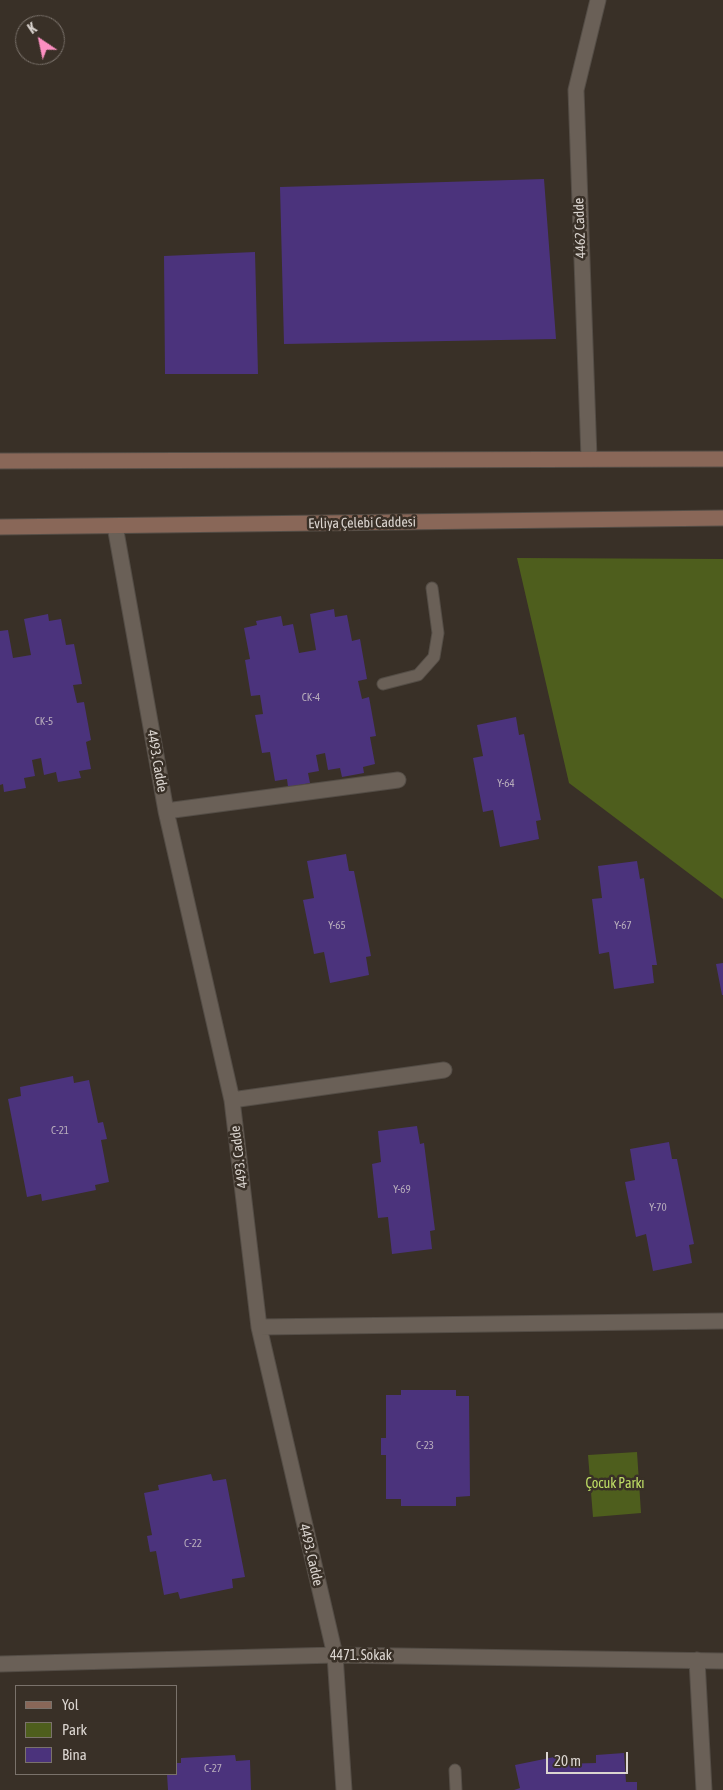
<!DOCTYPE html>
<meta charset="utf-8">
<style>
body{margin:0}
#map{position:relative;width:723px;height:1790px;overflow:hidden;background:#393027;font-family:"Asap Condensed",sans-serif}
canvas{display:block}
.legend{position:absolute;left:15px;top:1685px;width:162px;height:90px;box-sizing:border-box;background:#393027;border:1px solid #7a726b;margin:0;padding:6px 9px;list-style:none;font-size:15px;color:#dbd5d0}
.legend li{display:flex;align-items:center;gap:10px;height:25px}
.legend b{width:25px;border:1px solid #7a726b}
.north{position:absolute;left:15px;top:15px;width:50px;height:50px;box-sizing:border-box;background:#393027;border:1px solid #7a726b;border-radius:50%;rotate:326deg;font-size:14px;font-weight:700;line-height:20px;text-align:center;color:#dbd5d0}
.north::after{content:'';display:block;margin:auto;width:18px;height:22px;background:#fc8fc1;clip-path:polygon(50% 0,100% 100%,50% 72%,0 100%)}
.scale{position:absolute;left:546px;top:1752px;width:82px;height:22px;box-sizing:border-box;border:2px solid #dbd5d0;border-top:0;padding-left:6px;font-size:15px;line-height:18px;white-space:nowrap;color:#dbd5d0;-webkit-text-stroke:4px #393027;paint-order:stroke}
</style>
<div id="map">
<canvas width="723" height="1790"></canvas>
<ul class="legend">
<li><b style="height:6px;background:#896758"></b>Yol</li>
<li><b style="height:14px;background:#4e5e1d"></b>Park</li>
<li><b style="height:14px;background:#4b337c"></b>Bina</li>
</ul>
<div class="north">K</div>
<div class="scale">20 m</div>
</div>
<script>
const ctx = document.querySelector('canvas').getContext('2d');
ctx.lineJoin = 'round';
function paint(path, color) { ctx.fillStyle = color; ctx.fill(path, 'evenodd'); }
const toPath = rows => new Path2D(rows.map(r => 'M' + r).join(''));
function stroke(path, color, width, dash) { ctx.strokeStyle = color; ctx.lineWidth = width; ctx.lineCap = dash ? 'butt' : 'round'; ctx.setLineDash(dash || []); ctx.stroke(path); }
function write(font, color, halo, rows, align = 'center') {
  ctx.font = font + ' "Asap Condensed",sans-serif'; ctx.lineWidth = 5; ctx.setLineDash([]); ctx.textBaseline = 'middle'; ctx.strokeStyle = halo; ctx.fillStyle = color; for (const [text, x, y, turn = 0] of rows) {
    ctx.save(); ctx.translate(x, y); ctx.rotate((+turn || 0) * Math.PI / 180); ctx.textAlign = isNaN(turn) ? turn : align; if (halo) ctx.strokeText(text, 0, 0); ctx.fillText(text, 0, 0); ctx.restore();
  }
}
paint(toPath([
 [517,558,723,559,723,899,569,783],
 [637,1452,641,1513,593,1517,588,1455]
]), '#4e5e1d');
paint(toPath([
 [544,179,556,339,284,344,280,187],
 [255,252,258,374,165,374,164,256],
 [334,609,335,617,347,615,352,641,360,639,367,679,358,681,362,699,369,697,376,736,370,737,375,764,363,767,364,773,342,777,340,768,328,770,325,753,316,755,319,771,308,773,310,783,288,787,287,779,275,781,270,752,262,753,255,715,263,714,260,695,251,696,245,660,250,659,244,628,257,625,256,621,281,616,283,626,293,624,299,653,316,650,310,614],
 [48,614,49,621,61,619,66,645,74,644,82,684,73,685,77,703,84,702,91,740,86,742,91,769,79,771,81,778,58,782,56,772,44,775,41,758,32,760,35,776,24,778,26,788,4,792,3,784,0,785,0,631,8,630,13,658,31,655,24,619],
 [516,717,519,735,524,734,541,820,536,821,539,839,500,847,493,810,483,812,473,758,483,756,477,725],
 [346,854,349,871,354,871,371,956,366,957,369,975,330,983,324,952,314,954,303,900,314,898,307,861],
 [637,861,640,879,644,878,657,965,652,965,654,983,614,989,609,952,599,954,592,899,602,898,598,866],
 [723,963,723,995,722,995,716,964],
 [73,1076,74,1083,89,1080,98,1123,103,1122,107,1139,101,1140,109,1182,95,1185,96,1190,42,1201,41,1194,27,1197,8,1099,21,1096,20,1087],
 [417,1126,420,1144,424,1143,435,1230,430,1231,432,1249,392,1254,388,1217,378,1218,372,1164,381,1162,378,1131],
 [669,1142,672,1159,677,1159,694,1244,689,1245,692,1263,653,1271,646,1234,636,1237,625,1182,635,1180,630,1149],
 [401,1390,456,1390,456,1396,469,1396,470,1496,456,1497,456,1506,401,1506,401,1499,386,1499,386,1455,381,1455,381,1438,386,1438,386,1395,401,1395],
 [211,1474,213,1481,226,1479,245,1577,232,1579,233,1588,180,1599,178,1592,164,1595,156,1551,150,1552,147,1536,152,1535,144,1493,159,1490,158,1485],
 [624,1753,626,1782,637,1782,637,1790,514,1790,520,1788,515,1765,559,1756,560,1764,596,1763,596,1755],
 [235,1755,236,1761,250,1760,251,1790,168,1790,167,1774,176,1774,176,1763,181,1763,181,1758]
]), '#4b337c');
const lane = toPath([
 [383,684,418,675,434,657,438,633,432,588],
 [455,1770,456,1790]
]);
const street = toPath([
 [589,458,576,90,598,0],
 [115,526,166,811,232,1100,259,1327,335,1655,344,1790],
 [166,811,398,780],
 [232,1100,444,1070],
 [259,1327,723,1321],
 [697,1660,704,1790],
 [0,1664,335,1655,723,1661]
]);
const secondary = toPath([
 [0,461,723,459],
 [0,527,723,518]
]);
stroke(lane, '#544d46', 13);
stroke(street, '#544d46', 17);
stroke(secondary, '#544d46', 17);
stroke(lane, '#6a6057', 11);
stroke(street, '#6a6057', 15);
stroke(secondary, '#896758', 15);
write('11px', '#b7acbb', null, [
 ["CK-4",311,698],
 ["CK-5",44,722],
 ["Y-64",506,784],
 ["Y-65",337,926],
 ["Y-67",623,926],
 ["C-21",60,1131],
 ["Y-69",402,1190],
 ["Y-70",658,1208],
 ["C-23",425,1446],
 ["C-22",193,1544],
 ["C-27",213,1769]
]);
write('14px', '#dbd5d0', '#393027', [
 ["4462 Cadde",580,228,-92],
 ["Evliya Çelebi Caddesi",362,523,-1],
 ["4493. Cadde",157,761,80],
 ["4493. Cadde",239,1157,-97],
 ["4493. Cadde",311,1555,77],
 ["4471. Sokak",361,1656]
]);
write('14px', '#bedd65', '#393027', [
 ["Çocuk Parkı",615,1484]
]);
</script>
